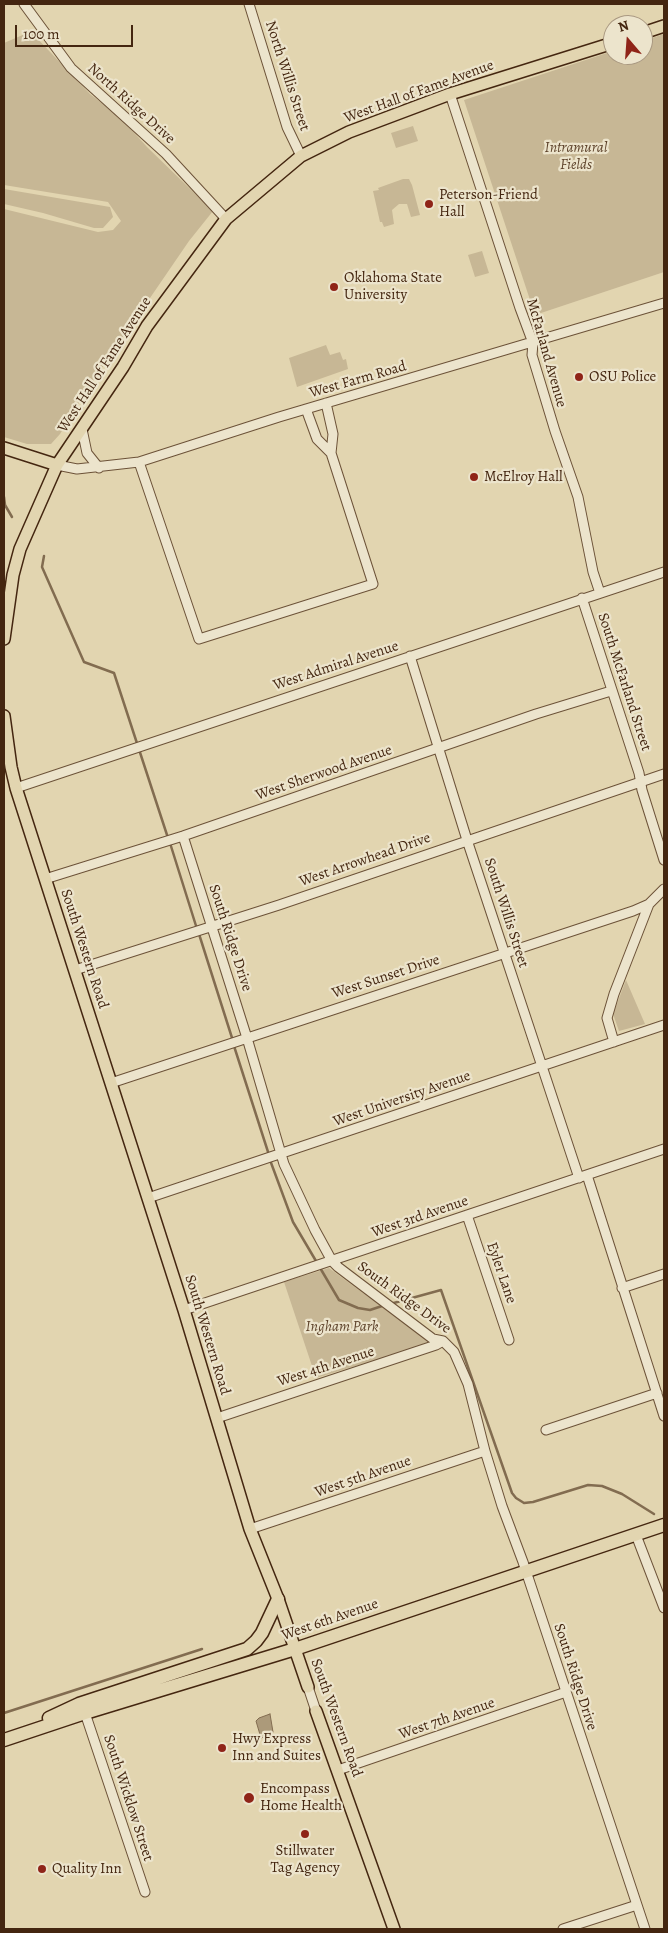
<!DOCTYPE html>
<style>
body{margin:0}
#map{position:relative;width:668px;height:1933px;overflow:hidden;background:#e2d5b0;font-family:Alegreya,serif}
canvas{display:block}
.frame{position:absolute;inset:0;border:5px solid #442610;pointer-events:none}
.north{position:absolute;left:603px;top:15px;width:50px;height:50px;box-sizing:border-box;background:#ece4cc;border:1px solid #a99881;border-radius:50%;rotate:342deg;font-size:14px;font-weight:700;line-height:20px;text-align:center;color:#442610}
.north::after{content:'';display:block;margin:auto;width:18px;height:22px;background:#8f2418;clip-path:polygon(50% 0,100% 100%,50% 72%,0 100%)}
.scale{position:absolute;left:15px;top:25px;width:118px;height:22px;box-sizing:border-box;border:2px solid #442610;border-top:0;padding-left:6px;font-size:15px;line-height:18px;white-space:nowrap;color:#442610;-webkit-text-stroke:4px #ece4cc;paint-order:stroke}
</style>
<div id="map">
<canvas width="668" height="1933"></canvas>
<div class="frame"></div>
<div class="north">N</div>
<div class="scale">100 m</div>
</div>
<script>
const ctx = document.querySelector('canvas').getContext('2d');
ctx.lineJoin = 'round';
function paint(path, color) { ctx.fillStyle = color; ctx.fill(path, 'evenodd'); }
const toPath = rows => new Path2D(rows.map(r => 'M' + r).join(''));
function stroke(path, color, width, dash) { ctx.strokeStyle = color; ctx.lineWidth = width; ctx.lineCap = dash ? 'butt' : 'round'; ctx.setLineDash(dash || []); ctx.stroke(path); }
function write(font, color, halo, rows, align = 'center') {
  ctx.font = font + ' Alegreya,serif'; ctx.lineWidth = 4.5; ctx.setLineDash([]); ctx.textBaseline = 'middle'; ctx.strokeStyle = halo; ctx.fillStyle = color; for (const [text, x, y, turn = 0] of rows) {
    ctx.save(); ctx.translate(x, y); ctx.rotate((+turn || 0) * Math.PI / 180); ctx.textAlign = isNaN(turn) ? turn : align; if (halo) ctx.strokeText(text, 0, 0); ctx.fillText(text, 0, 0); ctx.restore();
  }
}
paint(toPath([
 [25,34,33,34,90,94,121,118,147,147,213,211,189,241,87,390,60,434,51,444,27,444,4,437,4,209,98,232,113,230,121,221,108,202,4,185,4,43],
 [664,34,664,272,535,315,464,100,613,51,613,55,643,55,643,41],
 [413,126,418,141,396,148,391,133],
 [403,179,409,179,412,185,420,215,411,217,407,204,399,204,392,210,394,224,384,227,382,222,380,222,373,191,379,190,378,188],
 [4,189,110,207,113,217,103,228,94,228,43,213,4,204],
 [482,251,489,273,475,277,468,255],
 [326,345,330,355,340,352,343,360,346,359,348,369,297,387,289,358],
 [626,980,645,1024,619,1031,613,1014],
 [329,1268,431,1343,316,1378,284,1282]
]), '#c7b795');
const water = toPath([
 [270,1714,273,1732,271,1735,261,1738,256,1721,259,1718,270,1714]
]);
paint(water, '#ac9a7a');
stroke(water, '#826c50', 1);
stroke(toPath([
 [4,497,5,505,12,517],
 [44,556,42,567,84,662,114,673,168,838],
 [170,843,197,929],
 [199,934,233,1041],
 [234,1046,269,1155],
 [270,1160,293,1222,339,1300,358,1308,370,1310,385,1305],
 [390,1304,441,1290,512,1493,516,1498,524,1503,533,1502,588,1485,602,1486,622,1494,654,1514],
 [4,1713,202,1649]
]), '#826c50', 2.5);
const minor = toPath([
 [24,4,71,68,166,154,226,219],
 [249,4,287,127,301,156],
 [450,94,520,308,533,343,532,355,555,431,578,497,593,572,600,593],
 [306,409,317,439,331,453],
 [82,429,87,453,99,468],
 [139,462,199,639,373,584,331,453,333,434,326,403],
 [57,465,77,469,139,462,279,417,664,303],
 [582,598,639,773,642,790,664,860],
 [410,656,467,840,579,1178],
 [16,788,664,572],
 [183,836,247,1038,284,1164,315,1230,332,1261,338,1267,433,1339,443,1341,454,1352,468,1384,485,1451,502,1506,523,1562,645,1929],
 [45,879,183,836,536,714,611,691],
 [75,970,279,905,664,774],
 [614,1042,607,1018,614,994,649,904],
 [111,1083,633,911,649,904,664,889],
 [587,1175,664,1416],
 [148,1198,664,1025],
 [467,1215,509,1340],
 [622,1288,664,1274],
 [184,1310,664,1149],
 [217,1418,436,1345,443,1341],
 [546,1430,657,1393],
 [250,1529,485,1451],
 [636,1535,664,1608],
 [308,1687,316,1711],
 [85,1713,145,1892],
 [338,1770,566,1692],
 [563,1929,637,1905]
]);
const major = toPath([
 [643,33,664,26],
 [4,448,57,465],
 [4,639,13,575,20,549,57,465,123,367,147,326,226,219,301,156,349,132,450,94,613,43],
 [4,716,11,767,16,788,184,1310,250,1529,278,1599,308,1687],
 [316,1711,394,1929]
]);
const highway = toPath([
 [49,1718,79,1704,247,1649,256,1641,262,1633,278,1599],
 [4,1740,85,1713,295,1649,664,1525]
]);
stroke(minor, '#6c5238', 11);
stroke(major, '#442610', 14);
stroke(highway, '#442610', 15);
stroke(minor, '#ece4cc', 9);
stroke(major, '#e2d5b0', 11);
stroke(highway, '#e2d5b0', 12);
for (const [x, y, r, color] of [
 [429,204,5,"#8f2418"],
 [334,287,5,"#8f2418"],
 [579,377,5,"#8f2418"],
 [474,477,5,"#8f2418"],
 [222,1748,5,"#8f2418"],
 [249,1798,6,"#8f2418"],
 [305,1834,5,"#8f2418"],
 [42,1869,5,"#8f2418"]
]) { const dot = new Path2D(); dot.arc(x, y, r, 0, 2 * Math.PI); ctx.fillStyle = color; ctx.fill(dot); stroke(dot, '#ece4cc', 2); }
write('15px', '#442610', '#ece4cc', [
 ["North Willis Street",287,76,72],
 ["West Hall of Fame Avenue",419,92,-20],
 ["North Ridge Drive",131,104,42],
 ["McFarland Avenue",546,353,74],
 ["West Hall of Fame Avenue",105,365,-57],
 ["West Farm Road",358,380,-16],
 ["West Admiral Avenue",336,666,-18],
 ["South McFarland Street",624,682,72],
 ["West Sherwood Avenue",324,773,-19],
 ["West Arrowhead Drive",365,860,-19],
 ["South Willis Street",506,913,72],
 ["South Ridge Drive",230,938,72],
 ["South Western Road",84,949,72],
 ["West Sunset Drive",386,977,-18],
 ["West University Avenue",402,1099,-19],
 ["West 3rd Avenue",420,1217,-19],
 ["Eyler Lane",501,1273,71],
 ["South Ridge Drive",404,1298,36],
 ["South Western Road",207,1335,73],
 ["West 4th Avenue",326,1367,-18],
 ["West 5th Avenue",363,1477,-19],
 ["West 6th Avenue",330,1620,-19],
 ["South Ridge Drive",575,1677,72],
 ["South Western Road",336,1718,70],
 ["West 7th Avenue",447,1719,-19],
 ["South Wicklow Street",128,1798,72]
]);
write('italic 15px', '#5e432b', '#ece4cc', [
 ["Intramural",576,148],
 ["Fields",576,165],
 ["Ingham Park",342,1327]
]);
write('15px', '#442610', '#ece4cc', [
 ["Peterson-Friend",439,195],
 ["Hall",439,212],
 ["Oklahoma State",344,278],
 ["University",344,295],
 ["OSU Police",589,377],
 ["McElroy Hall",484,477],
 ["Hwy Express",232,1739],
 ["Inn and Suites",232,1756],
 ["Encompass",260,1789],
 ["Home Health",260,1806],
 ["Stillwater",305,1851,"center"],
 ["Tag Agency",305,1868,"center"],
 ["Quality Inn",52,1869]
], 'left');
</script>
